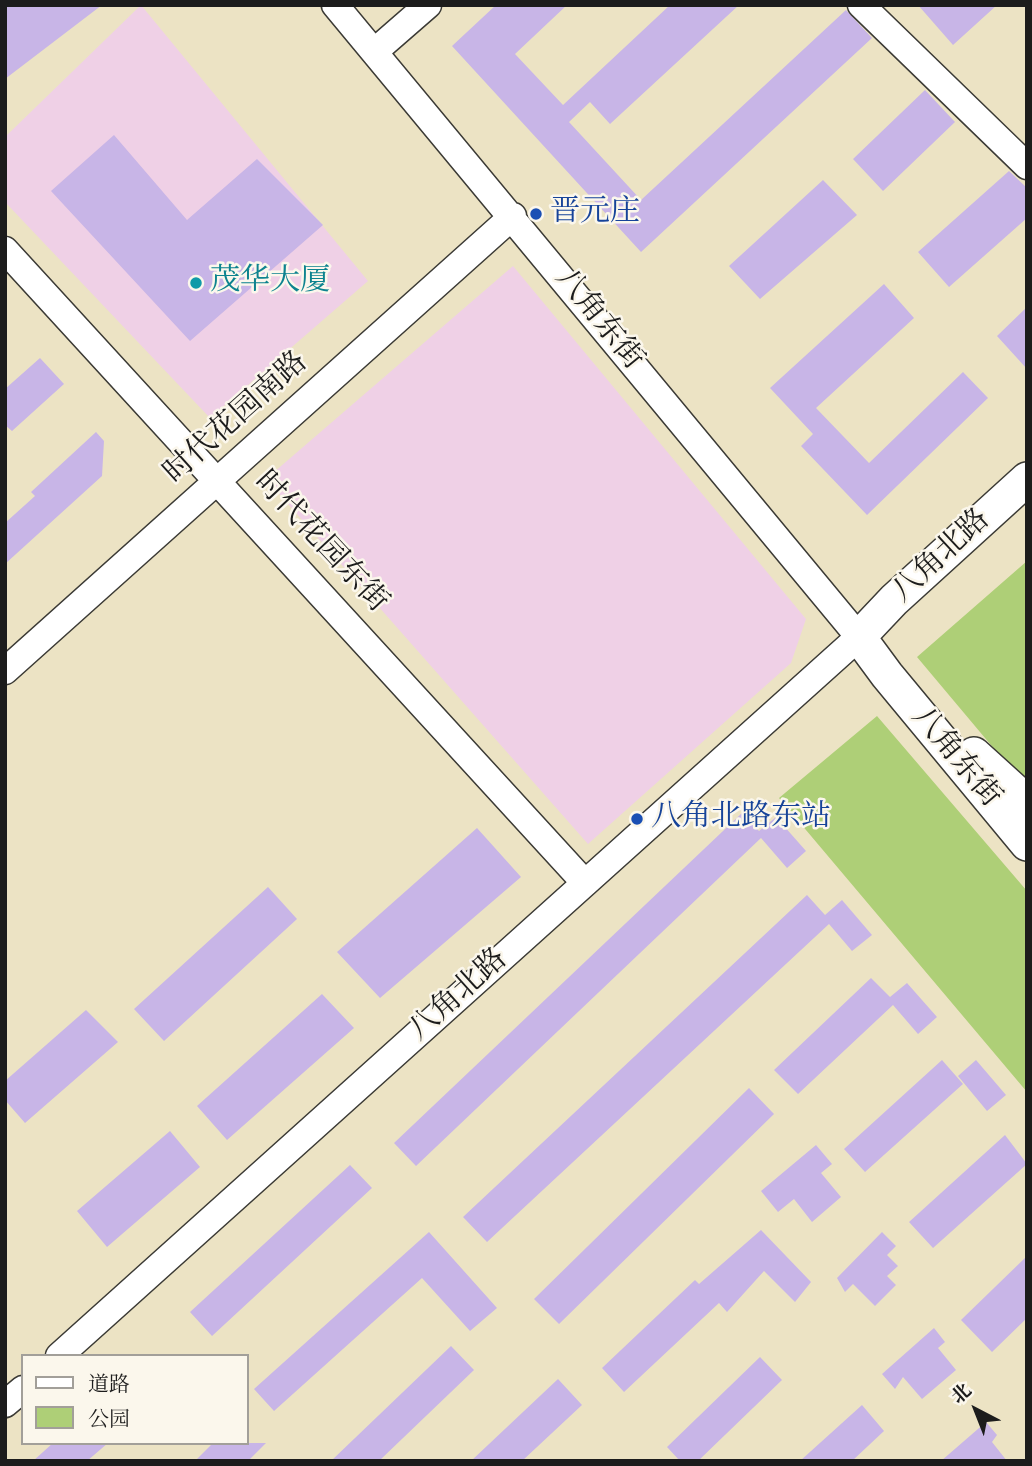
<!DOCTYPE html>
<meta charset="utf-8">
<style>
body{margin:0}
#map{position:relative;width:1032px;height:1466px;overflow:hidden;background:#ece3c4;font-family:"IM FELL DW Pica","Noto Serif SC",serif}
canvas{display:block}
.frame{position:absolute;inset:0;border:7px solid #1c1c1c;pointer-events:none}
.legend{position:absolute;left:21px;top:1354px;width:228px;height:91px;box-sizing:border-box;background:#fbf7ec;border:2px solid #a29f99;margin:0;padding:9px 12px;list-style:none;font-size:21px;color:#1c1c1c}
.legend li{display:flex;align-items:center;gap:14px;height:35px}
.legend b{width:35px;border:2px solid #a29f99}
.north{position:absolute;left:941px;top:1375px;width:70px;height:70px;-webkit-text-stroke:5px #fbf7ec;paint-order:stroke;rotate:318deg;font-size:19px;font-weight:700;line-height:28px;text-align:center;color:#1c1c1c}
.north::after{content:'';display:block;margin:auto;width:24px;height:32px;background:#1c1c1c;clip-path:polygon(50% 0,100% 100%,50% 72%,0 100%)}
</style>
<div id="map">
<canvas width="1032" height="1466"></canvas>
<div class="frame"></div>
<ul class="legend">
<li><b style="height:9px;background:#fff"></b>道路</li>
<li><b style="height:19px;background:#aecf77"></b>公园</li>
</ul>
<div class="north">北</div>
</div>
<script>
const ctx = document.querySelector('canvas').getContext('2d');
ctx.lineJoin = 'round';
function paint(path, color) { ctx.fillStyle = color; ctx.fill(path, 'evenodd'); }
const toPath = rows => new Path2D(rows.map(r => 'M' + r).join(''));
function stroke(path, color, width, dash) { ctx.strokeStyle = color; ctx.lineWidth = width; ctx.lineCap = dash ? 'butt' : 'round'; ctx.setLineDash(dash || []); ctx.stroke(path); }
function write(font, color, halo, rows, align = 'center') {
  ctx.font = font + ' "IM FELL DW Pica","Noto Serif SC",serif'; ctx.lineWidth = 5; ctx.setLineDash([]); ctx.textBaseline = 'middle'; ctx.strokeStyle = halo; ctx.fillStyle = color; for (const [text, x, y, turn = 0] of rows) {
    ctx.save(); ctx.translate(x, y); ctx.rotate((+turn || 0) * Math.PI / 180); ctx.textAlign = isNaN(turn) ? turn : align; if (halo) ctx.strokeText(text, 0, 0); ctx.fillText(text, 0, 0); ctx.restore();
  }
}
paint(toPath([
 [141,5,368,281,210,418,5,202,5,137],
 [513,266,806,619,791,663,588,844,266,479]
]), '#efd0e6');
paint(toPath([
 [1027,561,1027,788,917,657],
 [877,716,1027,891,1027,1092,779,798]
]), '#aecf77');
paint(toPath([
 [5,5,102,5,5,79],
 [496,5,567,5,515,54,563,105,670,5,739,5,610,124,590,102,569,122,641,200,846,10,872,38,641,252,452,46],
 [918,5,997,5,953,45],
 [925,90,955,122,883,191,853,159],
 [114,135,187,220,257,159,323,225,190,341,51,191],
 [1009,171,1027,188,1027,218,949,287,918,252],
 [823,180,857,215,760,299,729,266],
 [884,284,914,318,816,408,869,463,963,372,988,398,867,515,801,446,813,434,770,388],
 [1027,307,1027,369,997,336],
 [40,358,64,384,12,431,5,425,5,389],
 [96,432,104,441,102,476,5,564,5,523,35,496,31,492],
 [742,813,759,831,776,817,806,851,787,868,761,838,416,1166,394,1143],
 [477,828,521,877,380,998,337,952],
 [268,887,297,919,164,1041,134,1009],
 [807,895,825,915,842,900,872,935,852,951,829,924,487,1242,463,1217],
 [871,978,890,997,907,983,937,1017,918,1034,893,1005,798,1094,774,1070],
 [322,994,354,1028,227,1140,197,1106],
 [86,1010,118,1042,25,1123,5,1100,5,1081],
 [942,1060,963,1084,865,1172,844,1149],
 [976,1060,1006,1095,987,1111,958,1076],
 [749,1088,774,1114,559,1324,534,1299],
 [170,1131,200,1167,107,1247,77,1211],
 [1005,1135,1027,1164,933,1248,909,1222],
 [816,1145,832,1164,821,1173,841,1197,812,1222,794,1199,778,1212,761,1191],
 [350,1165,372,1188,212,1336,190,1312],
 [761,1230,811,1282,795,1302,764,1271,727,1312,719,1303,624,1392,602,1368,695,1280,699,1284],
 [429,1232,497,1308,470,1331,422,1278,274,1411,254,1389],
 [882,1232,896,1246,887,1255,898,1266,887,1276,896,1285,875,1306,853,1284,845,1292,837,1278],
 [1027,1256,1027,1318,992,1352,961,1320],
 [934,1328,945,1342,938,1348,956,1370,922,1399,903,1377,895,1389,882,1374],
 [451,1346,474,1370,379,1461,331,1461],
 [760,1357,782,1380,698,1461,680,1461,667,1447],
 [558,1379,582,1405,522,1461,471,1461],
 [862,1405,884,1431,852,1461,800,1461],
 [986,1422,997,1435,992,1442,1007,1461,941,1461],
 [53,1443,108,1443,87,1461,33,1461],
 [213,1443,266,1443,248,1461,195,1461]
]), '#c8b5e7');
const minor = toPath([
 [861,5,1027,166],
 [374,52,428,5],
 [5,250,585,883],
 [5,671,513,216],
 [59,1356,859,637,335,5],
 [5,1404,23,1389]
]);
const major = toPath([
 [859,637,887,675,1027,844],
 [859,637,894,600,1027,479],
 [974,754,1027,802]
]);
stroke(minor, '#3b3a35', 29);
stroke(major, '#3b3a35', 36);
stroke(minor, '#fff', 26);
stroke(major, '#fff', 33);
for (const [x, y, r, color] of [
 [536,214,7,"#1a4fb4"],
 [196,283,7,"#0f9aa8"],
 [637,819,7,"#1a4fb4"]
]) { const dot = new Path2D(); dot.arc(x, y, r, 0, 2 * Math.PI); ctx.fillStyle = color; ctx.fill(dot); stroke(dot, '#fbf7ec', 2.5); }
write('30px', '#164399', '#fbf7ec', [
 ["晋元庄",550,214],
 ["八角北路东站",651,819]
], 'left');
write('30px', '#0d838f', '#fbf7ec', [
 ["茂华大厦",210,283]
], 'left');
write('30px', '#1c1c1c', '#fbf7ec', [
 ["八角东街",598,320,51],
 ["时代花园南路",237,419,-42],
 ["时代花园东街",320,543,47],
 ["八角北路",942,557,-43],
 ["八角东街",955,758,50],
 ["八角北路",459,996,-42]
]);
</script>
